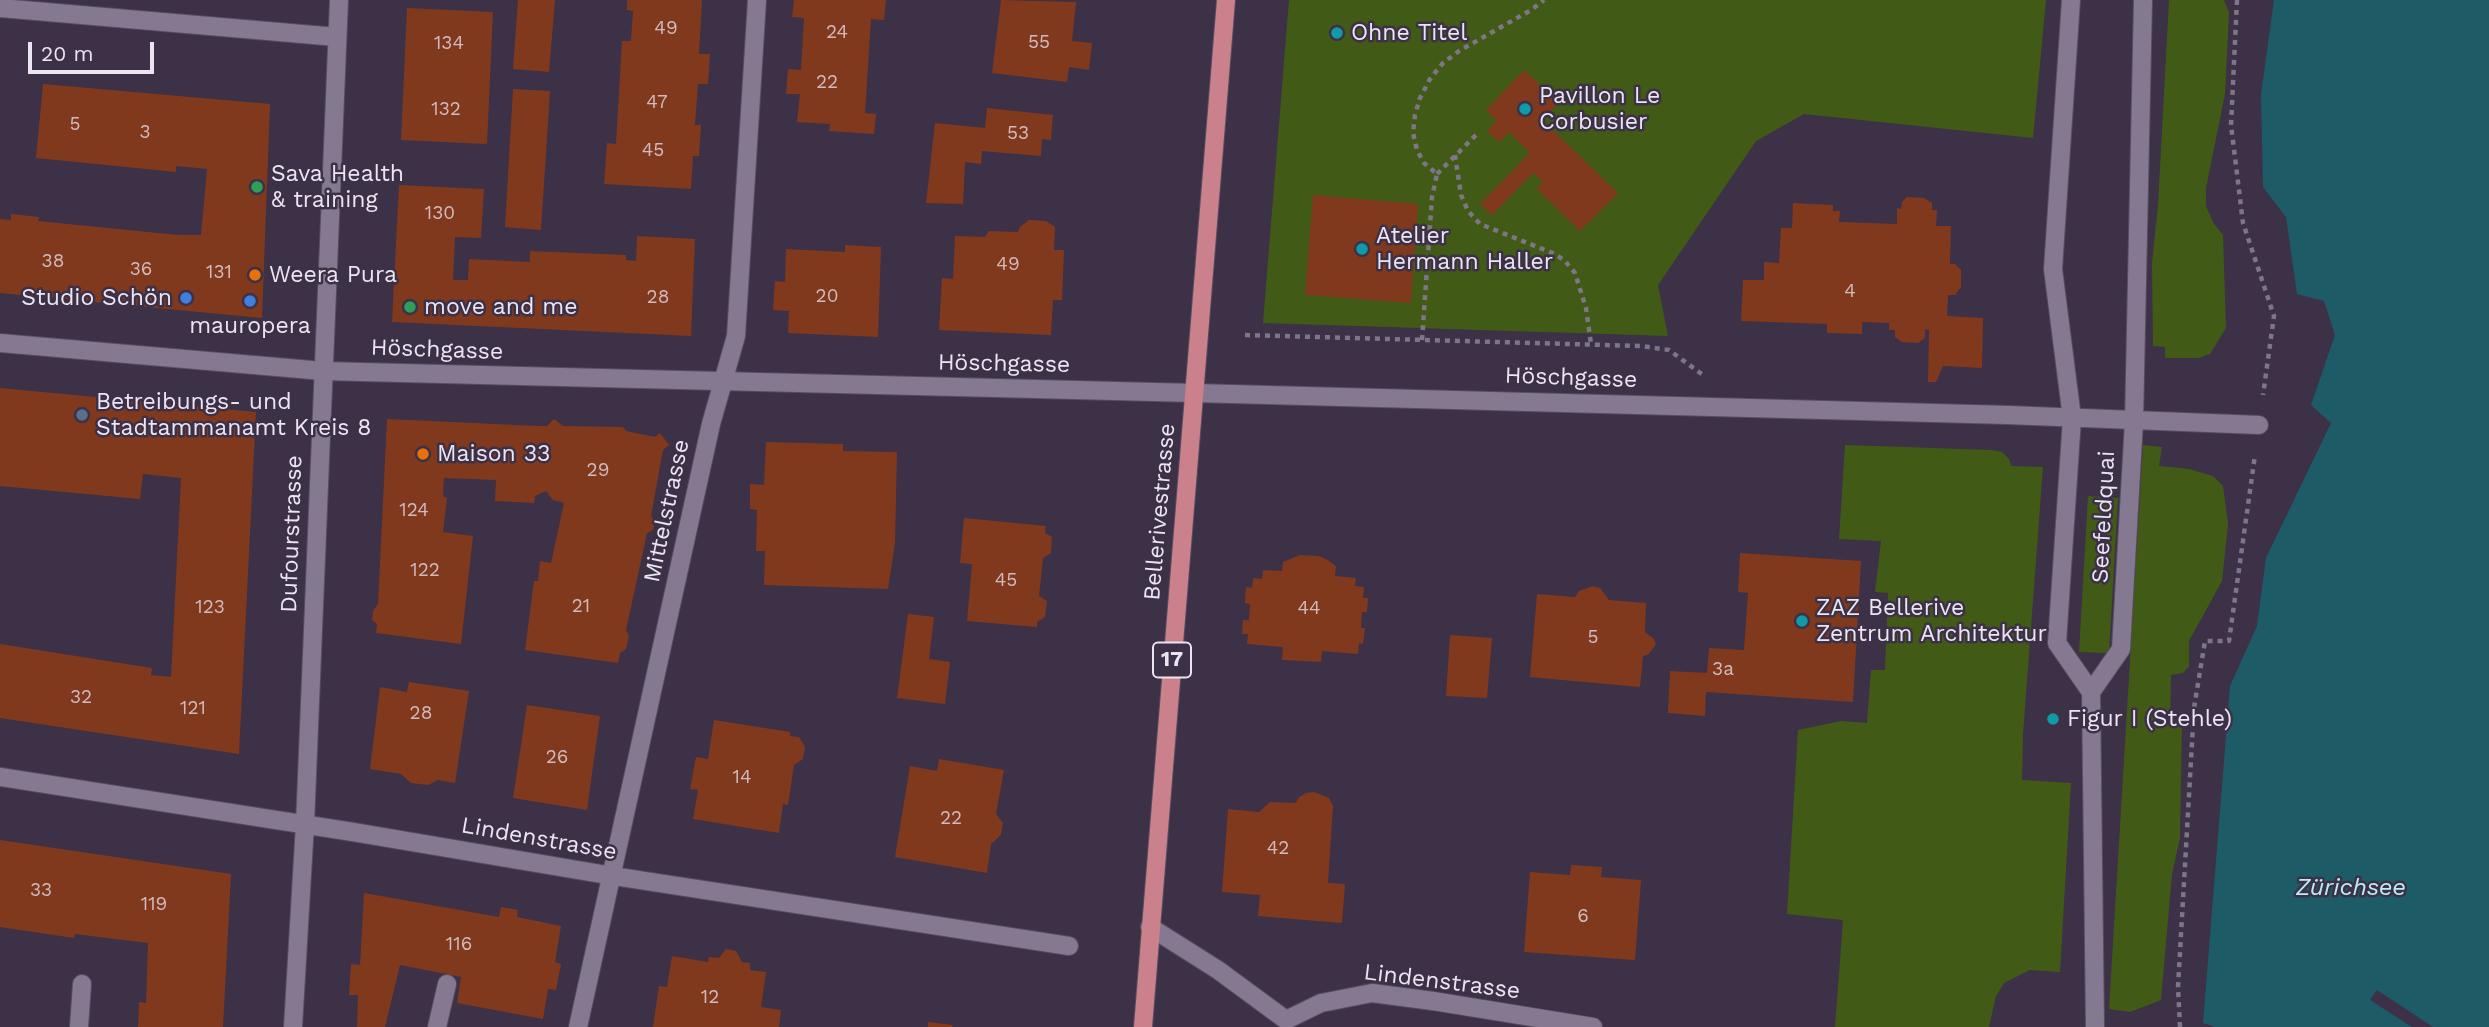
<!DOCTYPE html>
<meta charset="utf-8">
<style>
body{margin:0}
#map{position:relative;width:2489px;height:1027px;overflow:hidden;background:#3c3147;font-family:"Work Sans",sans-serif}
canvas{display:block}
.scale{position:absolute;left:28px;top:42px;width:126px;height:32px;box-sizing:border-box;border:4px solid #ebe5f3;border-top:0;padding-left:9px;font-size:21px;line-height:24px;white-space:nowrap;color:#ebe5f3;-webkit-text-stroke:5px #3c3147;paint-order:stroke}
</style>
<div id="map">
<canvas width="2489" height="1027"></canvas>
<div class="scale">20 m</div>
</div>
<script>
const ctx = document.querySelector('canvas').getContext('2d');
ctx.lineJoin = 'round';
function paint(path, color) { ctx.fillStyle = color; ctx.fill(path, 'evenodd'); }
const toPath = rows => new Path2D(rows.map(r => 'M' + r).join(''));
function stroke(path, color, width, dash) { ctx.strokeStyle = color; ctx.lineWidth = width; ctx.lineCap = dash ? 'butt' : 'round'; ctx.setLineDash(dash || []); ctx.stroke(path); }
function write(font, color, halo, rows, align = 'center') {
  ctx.font = font + ' "Work Sans",sans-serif'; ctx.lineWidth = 5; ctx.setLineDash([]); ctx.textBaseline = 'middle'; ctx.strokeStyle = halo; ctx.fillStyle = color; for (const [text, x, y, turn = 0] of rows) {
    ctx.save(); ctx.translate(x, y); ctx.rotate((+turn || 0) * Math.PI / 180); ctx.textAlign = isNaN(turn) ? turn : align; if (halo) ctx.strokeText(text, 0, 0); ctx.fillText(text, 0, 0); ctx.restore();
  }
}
paint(toPath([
 [1289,0,2046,0,2033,138,1804,114,1756,141,1658,285,1668,336,1263,323],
 [2169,0,2224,0,2229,13,2225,94,2206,188,2206,206,2214,224,2223,235,2226,328,2210,354,2199,358,2165,358,2165,347,2153,346,2152,263,2158,205],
 [1845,445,1992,450,2002,452,2009,459,2011,466,2043,467,2023,734,2022,780,2071,783,2060,972,2030,970,2004,983,1996,996,1989,1027,1835,1027,1843,920,1787,914,1798,730,1841,721,1867,723,1871,670,1885,670,1888,593,1875,592,1881,541,1839,539],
 [2143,445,2162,447,2159,466,2189,469,2213,476,2223,486,2228,524,2222,581,2189,641,2189,666,2183,673,2171,675,2170,722,2182,724,2180,838,2172,874,2161,1000,2130,1012,2109,1009],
 [2088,496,2118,498,2109,653,2079,652]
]), '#415b16');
paint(toPath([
 [2274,0,2489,0,2489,1027,2215,1027,2203,1023,2230,686,2257,626,2266,558,2331,423,2311,405,2335,335,2324,301,2297,294,2286,217,2263,187,2261,94]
]), '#1d5c66');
paint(toPath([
 [2377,990,2433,1027,2412,1027,2370,1000]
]), '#3c3147');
paint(toPath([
 [518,0,555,0,549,72,513,69],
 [627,0,702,0,699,54,710,54,708,84,698,84,695,125,701,125,699,156,693,156,691,189,604,184,607,143,616,144,622,41,631,41,633,11,627,10],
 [794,0,886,0,884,20,871,19,865,113,876,114,874,134,829,131,830,124,797,122,800,94,786,94,788,69,801,70,804,18,792,17],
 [1001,0,1076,2,1072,41,1092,43,1089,70,1069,67,1067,82,992,73],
 [407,8,493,12,487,144,401,140],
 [1524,70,1559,103,1542,120,1618,193,1580,231,1537,189,1543,182,1533,173,1492,215,1480,204,1530,153,1509,132,1499,142,1487,131,1497,121,1486,110],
 [43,84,270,104,262,318,0,293,0,219,11,220,11,214,39,217,38,221,178,235,201,235,207,169,176,166,176,172,36,158],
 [513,89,550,91,541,230,505,227],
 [987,108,1053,115,1051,140,1042,139,1041,156,982,151,981,164,965,162,963,204,926,203,935,123,985,128],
 [399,185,484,189,481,238,455,237,453,280,468,280,469,259,530,262,530,251,626,255,626,260,636,261,637,236,695,239,691,336,392,322],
 [1313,195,1418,204,1411,303,1305,295],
 [1907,197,1924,198,1932,203,1932,210,1937,210,1936,226,1951,226,1950,264,1955,264,1961,270,1961,287,1955,295,1948,295,1947,316,1983,318,1982,368,1943,366,1936,382,1928,382,1929,330,1925,329,1925,338,1918,343,1902,342,1895,337,1895,330,1889,330,1889,323,1862,322,1862,334,1827,333,1827,324,1741,321,1743,280,1764,280,1764,262,1779,263,1781,228,1792,228,1793,203,1833,205,1833,211,1840,211,1839,222,1897,224,1897,208,1901,209,1902,202],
 [1029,220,1046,221,1055,227,1054,250,1064,250,1062,300,1053,300,1051,335,939,330,942,278,953,279,955,236,985,237,989,231,1018,232,1020,227],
 [845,245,881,247,878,337,788,333,789,311,773,310,775,281,785,282,786,249,845,252],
 [0,388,256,412,239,754,0,718,0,644,152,668,151,675,171,677,181,478,143,474,140,499,0,486],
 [387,419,538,426,547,426,554,419,563,426,623,427,626,431,655,437,660,433,669,445,663,450,651,516,655,521,653,530,647,533,626,630,629,636,626,649,620,653,618,663,525,650,534,581,538,581,540,561,551,563,564,503,553,500,546,491,535,496,534,503,495,501,496,480,444,478,443,496,447,498,443,532,473,536,461,644,376,633,377,624,372,620,373,611,378,604],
 [766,442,843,444,843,451,897,452,895,543,888,589,764,585,765,551,756,551,757,510,750,509,750,484,764,485],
 [964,518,1046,526,1045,533,1052,537,1051,553,1043,558,1039,596,1047,601,1045,617,1037,622,1037,627,967,621,972,564,960,563],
 [1740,553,1861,561,1853,702,1706,692,1705,716,1668,713,1670,671,1707,673,1709,648,1744,650,1748,593,1738,592],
 [1300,555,1319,556,1328,560,1336,566,1335,576,1356,578,1355,586,1364,587,1363,598,1368,598,1367,612,1362,612,1361,628,1365,628,1363,644,1359,643,1358,654,1322,651,1321,662,1282,660,1283,647,1247,644,1248,634,1242,634,1243,620,1249,620,1250,604,1245,603,1246,587,1252,588,1253,578,1262,579,1263,570,1282,571,1283,562],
 [1593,586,1600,588,1609,600,1646,603,1645,632,1654,639,1656,644,1649,654,1643,656,1640,687,1530,677,1537,594,1575,597,1579,591],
 [908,614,934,617,929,659,950,662,945,704,897,698],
 [1450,635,1492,638,1487,698,1446,696],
 [409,682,469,691,455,783,438,780,428,785,411,783,401,774,370,769,380,687,407,692],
 [527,705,600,716,587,810,513,798],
 [714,720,790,732,790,736,799,737,805,747,803,759,794,765,788,805,783,804,779,833,693,819,698,790,690,789,696,757,708,759],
 [939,759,1004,770,996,814,1003,823,1001,835,991,844,987,873,895,857,910,766,937,771],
 [1314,792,1329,798,1333,806,1328,883,1345,884,1342,923,1258,916,1260,895,1222,892,1228,809,1259,812,1270,802,1296,803,1299,797,1306,793],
 [0,840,231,874,223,1027,138,1027,139,1002,146,1003,148,943,75,934,74,938,0,927],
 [1571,865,1602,867,1601,877,1641,880,1635,960,1524,952,1530,872,1570,875],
 [364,893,499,917,501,907,518,910,517,917,561,926,555,962,561,964,556,990,548,989,543,1019,457,1003,461,977,400,965,385,1027,357,1027,358,995,349,995,351,964,360,965],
 [726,949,736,951,742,962,750,963,750,970,766,972,761,1007,781,1010,779,1027,653,1027,659,986,667,987,672,956,708,962,709,957,719,958],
 [928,1022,953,1025,952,1027,928,1027]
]), '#81391d');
const lane = toPath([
 [2071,0,2053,269,2072,418,2057,643,2091,692],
 [2008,415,2259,425],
 [79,1027,82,984],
 [437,1027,447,984],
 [2095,1027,2091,692,2121,649,2134,421,2143,0]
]);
const street = toPath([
 [0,8,337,37],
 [1194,393,2008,415],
 [0,777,353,832,613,876,1069,946],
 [1150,927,1218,970,1286,1020,1321,1003,1372,993,1433,1001,1593,1027],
 [293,1027,305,824,339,0],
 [578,1027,711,424,736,336,757,0]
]);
const secondary = toPath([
 [0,343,323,371,1194,393]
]);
const primary = toPath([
 [1143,1027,1226,0]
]);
stroke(lane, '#574e60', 20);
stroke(street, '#574e60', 20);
stroke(secondary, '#574e60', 20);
stroke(primary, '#574e60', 20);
stroke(toPath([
 [2237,0,2231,125,2243,223,2274,316,2263,395],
 [1455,155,1461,195,1468,211,1480,224,1555,254,1565,261,1575,273,1586,308,1591,344],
 [1437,174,1479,132],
 [1245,335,1641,346,1669,350,1703,375],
 [1422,340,1432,197,1437,174,1424,163,1417,150,1413,133,1415,115,1420,98,1430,79,1443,63,1459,51,1531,10,1544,0],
 [2180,1027,2178,987,2194,708,2205,641,2229,641,2255,455]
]), '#7e7588', 4.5, [5, 5]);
stroke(lane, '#857992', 18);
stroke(street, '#857992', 18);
stroke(secondary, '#857992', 18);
stroke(primary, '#ca818c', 18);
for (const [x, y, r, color] of [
 [1337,33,7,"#0f9aa8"],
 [1525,109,7,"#0f9aa8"],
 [257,187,7,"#2e9e5b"],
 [1362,249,7,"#0f9aa8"],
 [255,275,7,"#e8710a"],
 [186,298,7,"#3f7fe0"],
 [250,301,7,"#3f7fe0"],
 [410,307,7,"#2e9e5b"],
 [82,415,7,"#5c6f8a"],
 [423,454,7,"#e8710a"],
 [1802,621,7,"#0f9aa8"],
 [2053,719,7,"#0f9aa8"]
]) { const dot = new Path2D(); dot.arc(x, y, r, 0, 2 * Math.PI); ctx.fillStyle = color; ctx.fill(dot); stroke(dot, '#3c3147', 2.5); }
write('19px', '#d0babe', null, [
 ["49",666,28],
 ["24",837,32],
 ["55",1039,42],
 ["134",449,43],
 ["22",827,82],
 ["47",657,102],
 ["132",446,109],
 ["5",75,124],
 ["3",145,132],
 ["53",1018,133],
 ["45",653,150],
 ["130",440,213],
 ["38",53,261],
 ["49",1008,264],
 ["36",141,269],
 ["131",219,272],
 ["4",1850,291],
 ["20",827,296],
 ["28",658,297],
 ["29",598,470],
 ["124",414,510],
 ["122",425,570],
 ["45",1006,580],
 ["21",581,606],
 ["123",210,607],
 ["44",1309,608],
 ["5",1593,637],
 ["3a",1723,669],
 ["32",81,697],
 ["121",193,708],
 ["28",421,713],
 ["26",557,757],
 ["14",742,777],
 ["22",951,818],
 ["42",1278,848],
 ["33",41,890],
 ["119",154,904],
 ["6",1583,916],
 ["116",459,944],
 ["12",710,997]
]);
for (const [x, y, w] of [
 [1172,660,38]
]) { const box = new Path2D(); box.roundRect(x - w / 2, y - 17.5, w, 35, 5); ctx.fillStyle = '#3c3147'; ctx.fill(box); stroke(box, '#ebe5f3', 2); }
write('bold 21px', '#ebe5f3', null, [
 ["17",1172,660]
]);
write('23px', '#ebe5f3', '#3c3147', [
 ["Ohne Titel",1351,33],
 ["Pavillon Le",1539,96],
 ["Corbusier",1539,122],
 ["Sava Health",271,174],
 ["& training",271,200],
 ["Atelier",1376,236],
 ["Hermann Haller",1376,262],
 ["Weera Pura",269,275],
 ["Studio Schön",172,298,"right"],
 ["move and me",424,307],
 ["mauropera",250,326,"center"],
 ["Betreibungs- und",96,402],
 ["Stadtammanamt Kreis 8",96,428],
 ["Maison 33",437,454],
 ["ZAZ Bellerive",1816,608],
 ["Zentrum Architektur",1816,634],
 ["Figur I (Stehle)",2067,719]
], 'left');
write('23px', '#ebe5f3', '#3c3147', [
 ["Höschgasse",437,350,2],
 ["Höschgasse",1004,364,1],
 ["Höschgasse",1571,378,2],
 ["Mittelstrasse",667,511,-78],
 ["Bellerivestrasse",1160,512,-85],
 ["Seefeldquai",2104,517,-87],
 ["Dufourstrasse",292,534,-88],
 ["Lindenstrasse",539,839,10],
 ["Lindenstrasse",1442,982,7]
]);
write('italic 24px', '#b9edf7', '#3c3147', [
 ["Zürichsee",2351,888]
]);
</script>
